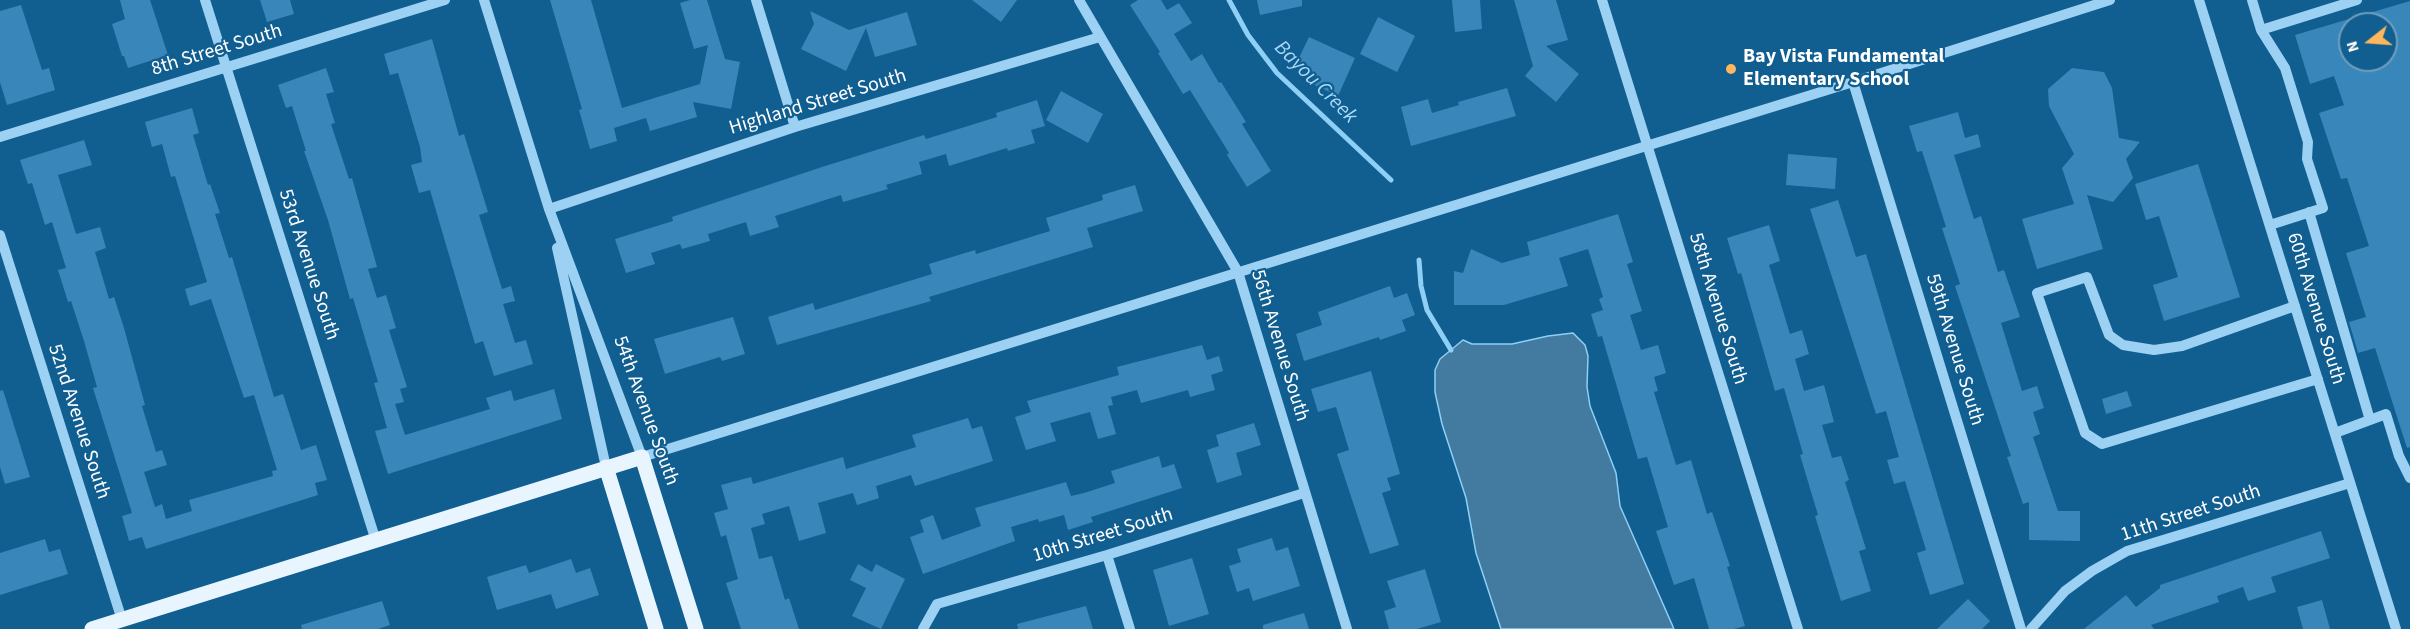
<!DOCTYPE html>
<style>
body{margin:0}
#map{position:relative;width:2410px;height:629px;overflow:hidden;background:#115e91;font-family:"Source Sans 3",sans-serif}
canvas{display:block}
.north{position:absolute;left:2338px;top:12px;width:60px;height:60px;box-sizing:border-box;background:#115e91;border:2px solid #709ebd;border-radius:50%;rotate:253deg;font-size:16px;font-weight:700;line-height:24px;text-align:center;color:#fff}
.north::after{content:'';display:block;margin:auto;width:21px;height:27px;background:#ffb75e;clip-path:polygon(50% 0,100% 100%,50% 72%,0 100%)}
</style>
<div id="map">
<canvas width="2410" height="629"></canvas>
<div class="north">N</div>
</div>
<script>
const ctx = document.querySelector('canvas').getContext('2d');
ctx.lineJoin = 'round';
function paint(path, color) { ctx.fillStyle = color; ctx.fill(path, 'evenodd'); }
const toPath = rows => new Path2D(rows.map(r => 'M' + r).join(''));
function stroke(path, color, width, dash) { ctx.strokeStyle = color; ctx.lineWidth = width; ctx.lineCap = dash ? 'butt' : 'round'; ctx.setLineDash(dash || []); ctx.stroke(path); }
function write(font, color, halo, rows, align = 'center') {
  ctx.font = font + ' "Source Sans 3",sans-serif'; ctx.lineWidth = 4.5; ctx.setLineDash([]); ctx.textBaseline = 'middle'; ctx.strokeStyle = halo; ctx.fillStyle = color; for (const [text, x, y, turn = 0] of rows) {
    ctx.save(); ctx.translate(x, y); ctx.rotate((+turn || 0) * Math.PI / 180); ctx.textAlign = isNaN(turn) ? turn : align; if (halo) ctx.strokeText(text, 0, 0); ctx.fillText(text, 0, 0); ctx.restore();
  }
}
const water = toPath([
 [1573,333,1585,345,1588,356,1587,387,1590,406,1616,473,1620,506,1674,629,1501,629,1476,553,1466,498,1442,424,1435,392,1435,370,1440,359,1463,340,1472,344,1512,344,1548,336,1573,333]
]);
paint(water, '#437aa0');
stroke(water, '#8ecff6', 1.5);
stroke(toPath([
 [1229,0,1248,35,1277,73,1391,180],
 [1419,260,1421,286,1427,310,1451,350]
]), '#8ecff6', 5);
paint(toPath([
 [120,0,150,0,168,55,128,68,124,56,122,56,112,24,125,19],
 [260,0,290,0,294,14,267,22],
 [550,0,591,0,622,108,700,84,708,45,694,49,680,3,690,0,707,0,725,59,740,62,731,109,693,102,697,117,650,131,646,118,614,128,617,141,590,149,579,110,582,109],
 [972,0,1017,0,1001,22],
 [1138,0,1161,0,1167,10,1179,3,1192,23,1174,34,1191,61,1202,54,1219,83,1221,82,1246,122,1242,124,1271,171,1247,187,1227,155,1229,153,1190,90,1183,94,1158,53,1160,52,1130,5],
 [1257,0,1302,0,1302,6,1260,15],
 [1452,0,1480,0,1482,29,1455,32],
 [1514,0,1556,0,1568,40,1546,46,1579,74,1556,102,1525,76,1533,66],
 [2410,1,2410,447,2407,448,2375,348,2358,353,2349,322,2366,317,2346,253,2369,246,2347,178,2341,179,2319,113,2344,105,2334,76,2310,84,2295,35],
 [2350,24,2386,24,2386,60,2350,60],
 [21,5,42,70,49,68,55,90,7,105,0,82,0,11],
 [810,11,849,30,907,12,917,45,875,57,866,28,846,71,801,49,814,24],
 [1378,17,1415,36,1397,72,1360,54],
 [1309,37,1355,58,1338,96,1304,80,1309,68,1297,62],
 [432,39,459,136,464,134,488,212,479,215,502,289,511,286,515,301,503,304,515,343,526,340,533,364,494,376,483,341,475,344,430,190,419,193,411,165,422,162,420,147,398,73,390,75,384,54],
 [326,68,334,92,326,94,335,123,331,124,349,179,352,178,377,267,368,269,377,298,386,295,396,328,389,330,407,387,400,389,404,402,395,404,405,435,490,409,486,398,511,390,514,401,554,389,562,419,388,474,375,431,387,428,374,383,378,382,353,298,350,299,328,220,304,151,306,151,292,106,286,108,278,85],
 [2072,68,2104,72,2112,88,2119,138,2140,142,2126,159,2133,178,2113,202,2087,195,2103,249,2037,269,2022,219,2074,204,2062,168,2074,154,2049,106,2048,89],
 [1507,88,1516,116,1411,146,1401,107,1428,99,1432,113,1459,105,1458,102],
 [1061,91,1103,114,1088,143,1046,120],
 [1037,100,1045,126,1031,130,1035,143,1008,151,1007,148,949,166,946,154,919,162,922,174,886,185,888,189,843,202,841,195,775,216,779,227,750,236,746,222,708,234,710,241,682,249,680,244,651,253,655,264,626,273,615,239,673,221,672,217,822,167,924,135,926,139,997,117,996,113],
 [192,108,199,133,193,135,208,185,210,184,220,213,215,214,229,258,232,257,274,397,283,394,301,450,316,445,327,480,315,483,318,495,146,549,142,537,129,541,122,516,132,513,93,388,97,387,84,341,71,301,68,302,58,270,66,268,52,222,45,225,32,183,28,184,20,160,84,140,92,165,58,175,76,234,100,227,106,248,95,252,109,299,114,297,124,328,145,405,142,406,156,452,162,450,167,465,144,472,155,507,162,504,166,519,192,511,189,500,273,476,272,471,277,470,254,395,244,398,211,299,190,306,185,289,207,282,175,176,171,177,162,144,152,147,145,122],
 [1958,112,1965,138,1978,134,1981,147,1954,155,1974,219,1981,216,1998,272,2004,270,2020,317,2001,323,2022,391,2037,386,2044,408,2033,412,2040,434,2033,437,2058,511,2080,511,2080,541,2029,540,2029,502,2023,504,2007,457,2011,456,1955,286,1960,284,1942,228,1946,227,1922,151,1917,152,1909,126],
 [1788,154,1837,158,1835,189,1786,185],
 [2198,164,2240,297,2164,321,2153,285,2178,277,2159,216,2146,220,2135,184],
 [1135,185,1143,211,1087,228,1093,247,929,297,931,301,777,345,768,317,813,303,815,310,932,274,929,264,975,250,976,254,1050,231,1046,218,1103,200,1102,195],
 [1838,200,1856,257,1866,254,1964,584,1930,595,1917,553,1926,550,1905,481,1894,484,1887,460,1899,457,1886,411,1876,414,1810,209],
 [1618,214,1633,262,1627,264,1642,311,1630,315,1641,350,1658,345,1666,373,1654,377,1658,391,1654,392,1676,465,1691,460,1707,514,1712,512,1730,566,1727,567,1745,626,1734,629,1709,629,1694,578,1674,585,1656,531,1668,527,1647,457,1638,459,1602,336,1598,337,1591,314,1603,310,1599,299,1603,297,1588,249,1559,258,1568,286,1504,305,1454,305,1454,271,1463,273,1471,249,1502,263,1530,255,1527,242],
 [1769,225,1780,261,1769,265,1790,334,1802,330,1809,354,1795,359,1804,391,1824,385,1834,422,1822,425,1832,458,1841,456,1849,480,1845,482,1866,549,1859,551,1871,591,1841,601,1815,516,1818,515,1800,455,1803,454,1784,388,1775,391,1741,273,1738,274,1727,238],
 [1390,286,1394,298,1407,293,1415,315,1402,320,1406,331,1380,340,1379,337,1304,361,1296,334,1322,325,1318,312],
 [733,317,745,354,722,361,720,357,665,374,654,339],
 [1202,345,1207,360,1219,356,1223,371,1211,375,1215,390,1190,397,1188,390,1141,403,1137,390,1111,397,1113,405,1108,406,1116,434,1098,439,1090,412,1050,423,1056,441,1026,450,1015,417,1031,412,1027,401,1119,375,1117,367],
 [1371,371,1400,474,1387,478,1391,490,1382,493,1399,545,1370,554,1337,454,1349,450,1336,407,1318,412,1311,389],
 [3,390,30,477,5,484,0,467,0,391],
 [2127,391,2132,406,2106,414,2102,399],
 [968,418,972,429,982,426,993,461,915,486,911,475,876,486,879,498,857,505,853,493,818,503,826,533,799,541,789,506,762,514,765,524,751,528,759,559,772,556,785,600,789,598,799,629,741,629,726,583,738,579,726,535,721,537,714,513,728,509,721,485,751,477,753,484,843,457,846,469,916,447,912,435],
 [1254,423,1261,445,1236,453,1242,475,1217,483,1207,450,1219,446,1216,435],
 [1159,456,1162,468,1174,464,1182,488,1091,517,1093,522,1068,530,1064,515,1039,522,1038,519,1011,527,1015,541,923,574,910,537,924,532,920,520,933,515,942,540,981,526,975,508,1066,482,1071,496,1084,493,1115,483,1111,471],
 [2321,531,2330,558,2271,577,2276,592,2248,601,2243,587,2217,596,2219,602,2151,625,2154,629,2084,629,2126,595,2136,607,2160,588,2160,585],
 [1272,538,1276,551,1288,547,1300,586,1253,601,1249,588,1237,592,1229,566,1241,562,1237,549],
 [45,539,49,552,60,549,68,574,0,595,0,553],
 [1192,558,1209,614,1169,626,1153,570],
 [571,559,576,573,590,568,599,595,556,609,551,594,497,610,487,577,526,565,529,573],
 [858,564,872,572,876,564,905,579,881,629,852,616,866,588,850,580],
 [1425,569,1441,622,1417,629,1389,629,1384,611,1396,607,1387,581],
 [1968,599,1990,621,1982,629,1937,629],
 [2322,600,2330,629,2303,629,2297,607],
 [382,601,390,625,378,629,302,629,301,625],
 [1086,606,1093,629,1018,629,1017,624],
 [1304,613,1309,629,1263,629,1263,625]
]), '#3987ba');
stroke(toPath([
 [205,0,376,541],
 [484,0,549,209,642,457,1853,82,2110,0],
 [756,0,795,127],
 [1079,0,1238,272,1347,629],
 [1602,0,1798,629],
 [2199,0,2396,629],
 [2252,0,2261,30,2357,0],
 [2261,30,2285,68,2308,142,2307,159,2323,208,2270,225],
 [1853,82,2021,629],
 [0,137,445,0],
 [549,209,795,127,1100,37],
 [2309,212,2370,420],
 [0,235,122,620],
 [557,248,606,467],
 [2295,306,2182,346,2154,350,2123,345,2109,335,2087,277,2037,293,2085,433,2102,444,2318,379],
 [2335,433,2386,414,2399,456,2410,478],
 [1107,555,1130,629],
 [923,629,937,604,1107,555,1304,493],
 [2031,629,2065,591,2092,571,2127,551,2350,483]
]), '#9cd1f3', 10);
stroke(toPath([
 [606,467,656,629],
 [92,629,642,457,696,629]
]), '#e8f5ff', 15);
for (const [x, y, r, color] of [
 [1731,69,6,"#ffb75e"]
]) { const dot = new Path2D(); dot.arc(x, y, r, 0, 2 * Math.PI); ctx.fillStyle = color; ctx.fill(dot); stroke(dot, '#115e91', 2); }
write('20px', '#fff', '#115e91', [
 ["8th Street South",217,51,-17],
 ["Highland Street South",818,103,-17],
 ["53rd Avenue South",308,265,72],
 ["58th Avenue South",1717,309,73],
 ["60th Avenue South",2315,309,73],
 ["56th Avenue South",1279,346,73],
 ["59th Avenue South",1954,350,73],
 ["54th Avenue South",645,411,70],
 ["52nd Avenue South",78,422,72],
 ["11th Street South",2191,514,-18],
 ["10th Street South",1103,536,-17]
]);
write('bold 20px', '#fff', '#115e91', [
 ["Bay Vista Fundamental",1743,58],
 ["Elementary School",1743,81]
], 'left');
write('italic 21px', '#a8dbfa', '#115e91', [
 ["Bayou Creek",1315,83,45]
]);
</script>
